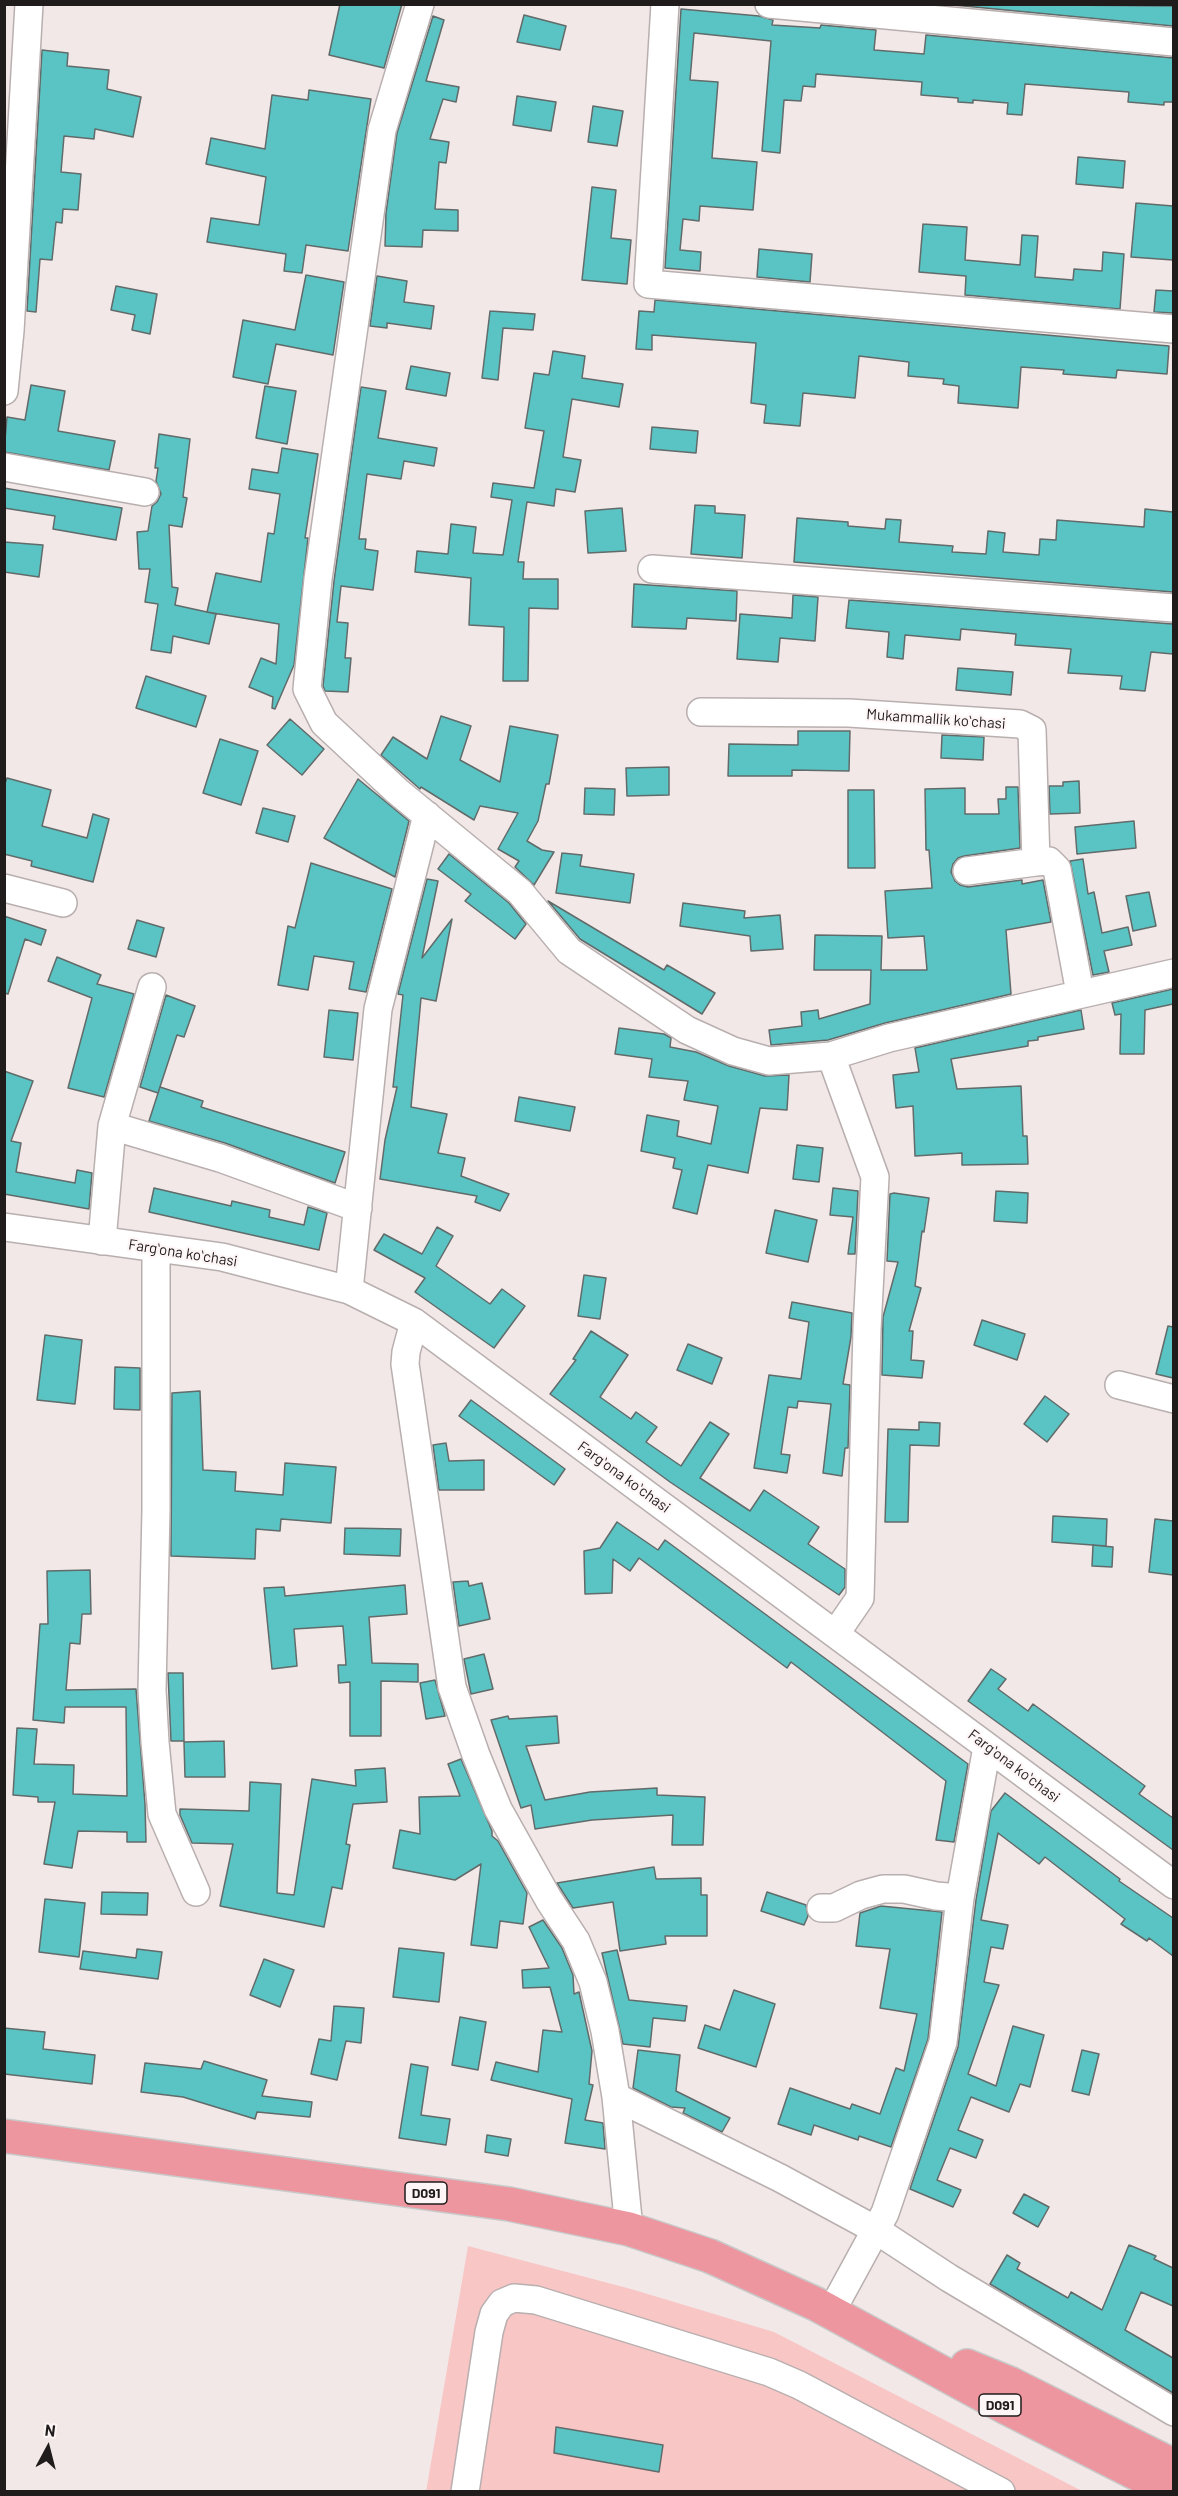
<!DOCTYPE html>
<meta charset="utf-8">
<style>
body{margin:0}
#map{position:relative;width:1178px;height:2496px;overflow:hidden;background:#f2e8e8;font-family:Barlow,sans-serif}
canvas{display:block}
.frame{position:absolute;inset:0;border:6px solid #201c1c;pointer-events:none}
.north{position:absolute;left:18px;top:2418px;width:60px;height:60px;-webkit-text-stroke:4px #fef6f6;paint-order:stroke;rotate:7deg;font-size:16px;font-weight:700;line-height:24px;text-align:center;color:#201c1c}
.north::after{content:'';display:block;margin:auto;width:21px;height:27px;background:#201c1c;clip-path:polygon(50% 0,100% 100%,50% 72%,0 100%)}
</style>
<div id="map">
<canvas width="1178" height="2496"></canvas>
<div class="frame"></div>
<div class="north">N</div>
</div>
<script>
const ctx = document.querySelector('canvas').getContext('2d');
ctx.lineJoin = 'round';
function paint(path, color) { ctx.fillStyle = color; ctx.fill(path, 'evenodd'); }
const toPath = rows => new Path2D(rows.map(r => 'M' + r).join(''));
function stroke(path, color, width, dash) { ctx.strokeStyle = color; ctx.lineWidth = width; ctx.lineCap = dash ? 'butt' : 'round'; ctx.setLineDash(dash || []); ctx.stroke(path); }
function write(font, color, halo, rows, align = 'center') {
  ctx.font = font + ' Barlow,sans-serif'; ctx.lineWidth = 4.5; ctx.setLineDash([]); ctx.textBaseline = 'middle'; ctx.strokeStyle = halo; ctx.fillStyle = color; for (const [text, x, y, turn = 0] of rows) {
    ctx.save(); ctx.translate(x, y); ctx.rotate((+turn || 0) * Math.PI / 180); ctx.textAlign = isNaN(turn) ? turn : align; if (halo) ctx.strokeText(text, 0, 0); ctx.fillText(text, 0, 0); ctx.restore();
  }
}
paint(toPath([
 [468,2246,631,2289,774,2332,1082,2491,426,2492]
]), '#f9c6c6');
const building = toPath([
 [340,4,402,4,384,68,329,55,340,4],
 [943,4,1173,6,1173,26,943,4],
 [681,9,759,16,773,20,772,25,820,28,821,25,876,30,874,50,924,54,926,35,1173,58,1173,102,1164,102,1164,105,1128,102,1129,92,1025,84,1022,115,1007,114,1008,103,973,100,973,103,958,102,958,98,921,95,922,82,816,74,815,87,803,86,801,101,784,100,780,153,762,151,771,41,694,33,690,80,718,82,712,158,757,162,753,210,700,206,699,221,683,219,680,250,701,252,700,271,665,268,681,9],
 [524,15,566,26,560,50,517,42,524,15],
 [433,16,444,20,426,81,459,87,456,102,443,99,430,139,449,142,446,163,439,162,435,209,458,210,458,231,423,230,422,247,385,246,386,213,397,133,433,16],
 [42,50,68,53,67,66,109,70,107,89,141,97,133,137,95,129,94,139,64,136,61,172,81,174,78,210,63,209,62,223,56,222,52,260,40,259,36,312,27,311,42,50],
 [309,90,371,99,348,251,306,245,302,273,284,271,286,254,207,242,211,218,259,225,266,177,206,164,211,138,265,149,272,95,308,100,309,90],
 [517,96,556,102,551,131,513,125,517,96],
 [593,106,623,111,617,146,588,142,593,106],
 [1078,157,1125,161,1123,188,1076,184,1078,157],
 [592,187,616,190,611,238,631,240,627,284,582,280,592,187],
 [1136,203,1173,206,1173,260,1131,257,1136,203],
 [923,224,967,227,965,260,1020,265,1022,235,1038,236,1035,277,1073,280,1074,269,1102,271,1103,252,1124,254,1120,309,965,295,966,276,919,272,923,224],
 [759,249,812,254,810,282,757,277,759,249],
 [306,275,344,282,333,355,276,344,268,384,233,377,243,320,295,330,306,275],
 [377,276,407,281,404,302,434,306,431,329,387,323,387,328,370,326,377,276],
 [116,286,157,294,150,334,132,330,135,315,111,310,116,286],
 [1156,290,1173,291,1173,313,1154,312,1156,290],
 [655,300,1169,346,1167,374,1117,370,1116,378,1063,374,1064,370,1021,367,1018,408,958,403,959,386,943,384,944,379,908,376,909,362,859,356,855,398,803,393,800,426,764,423,766,405,751,403,756,343,652,335,652,350,636,349,639,311,654,312,655,300],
 [490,311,535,314,533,330,503,328,498,380,482,378,490,311],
 [553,351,585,356,582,378,623,384,619,407,572,399,563,457,581,460,575,492,556,489,554,506,527,502,518,562,524,562,523,579,558,579,558,609,529,608,528,681,503,681,504,627,469,625,471,578,415,572,417,551,448,554,451,524,476,527,473,553,503,555,512,500,491,497,493,483,534,488,544,431,525,428,534,373,549,375,553,351],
 [411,366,450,373,446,396,406,389,411,366],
 [31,385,65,391,58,431,115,441,109,470,4,452,7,417,25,420,31,385],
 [265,386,296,391,287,444,256,438,265,386],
 [361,387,386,391,378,438,437,448,434,466,404,461,401,479,367,474,359,539,366,539,365,549,378,551,373,590,341,586,337,622,348,623,345,658,351,658,348,692,325,691,323,686,334,581,361,387],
 [652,427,698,431,696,453,650,449,652,427],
 [159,434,190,439,183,497,187,498,182,527,169,525,172,587,178,588,175,605,216,614,209,644,173,636,171,653,151,650,158,604,145,602,150,569,139,569,137,532,148,531,152,506,157,502,161,494,156,481,158,468,155,468,159,434],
 [282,448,318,454,305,538,308,538,294,665,275,709,272,708,273,697,249,687,261,658,276,664,279,624,207,612,216,573,261,582,268,533,274,534,280,494,249,489,252,469,278,473,282,448],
 [4,488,122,508,116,540,53,529,55,516,4,508,4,488],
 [695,505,715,506,715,513,745,515,742,558,691,554,695,505],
 [622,508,626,551,588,553,585,511,622,508],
 [1145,509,1173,512,1173,592,794,562,797,518,848,522,848,526,885,529,886,519,901,520,899,542,953,546,952,552,986,554,988,531,1005,533,1003,552,1039,555,1040,539,1056,540,1057,520,1144,527,1145,509],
 [4,542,43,545,39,577,4,572,4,542],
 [634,584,737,591,736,621,687,618,686,629,632,627,634,584],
 [793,595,818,597,815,641,780,638,778,662,737,659,740,614,792,618,793,595],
 [849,600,1173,624,1173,654,1151,652,1145,691,1120,689,1122,676,1068,673,1071,649,1015,645,1016,634,961,629,960,640,905,635,903,659,887,657,889,632,846,628,849,600],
 [958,668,1013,672,1011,695,956,690,958,668],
 [146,676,206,696,196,727,136,708,146,676],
 [441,716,471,726,460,760,500,782,510,726,558,735,549,784,546,784,538,821,527,841,542,850,554,852,534,885,515,867,519,861,498,849,518,813,480,806,474,820,421,787,420,789,381,755,393,737,427,759,441,716],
 [290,719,324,749,302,775,267,745,290,719],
 [798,731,850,731,849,771,792,770,792,776,728,776,729,744,798,745,798,731],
 [942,735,984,737,983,760,941,758,942,735],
 [220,739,258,751,241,805,203,793,220,739],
 [669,767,669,795,627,796,626,768,669,767],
 [7,778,51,790,42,826,87,838,93,814,109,819,93,882,31,866,32,861,4,854,4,786,7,778],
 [358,779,409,821,395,877,324,838,358,779],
 [1079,781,1080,813,1050,814,1049,786,1063,786,1063,782,1079,781],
 [1006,787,1018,787,1020,848,964,856,958,858,953,864,951,872,955,881,960,885,968,887,1022,880,1022,884,1043,880,1051,922,1006,930,1011,994,885,1023,828,1040,771,1045,769,1030,802,1026,801,1012,818,1010,819,1019,870,1004,871,970,814,970,815,935,882,936,881,970,927,970,924,936,888,938,885,891,932,888,929,850,926,850,925,789,965,788,965,814,999,814,998,799,1006,799,1006,787],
 [585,788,615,789,614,815,584,814,585,788],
 [848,790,874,790,875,868,848,868,848,790],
 [263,808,295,816,288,842,256,833,263,808],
 [1134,821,1136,848,1077,854,1075,827,1134,821],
 [562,853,582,855,580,866,634,874,630,903,556,893,562,853],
 [449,854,509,903,526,924,515,939,465,901,471,894,438,869,449,854],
 [1083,859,1088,894,1094,892,1102,933,1128,927,1132,945,1104,951,1109,972,1093,975,1070,861,1083,859],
 [311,863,392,889,366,992,349,989,354,962,314,956,308,990,278,985,288,926,295,928,311,863],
 [427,879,438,881,422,958,452,919,436,1001,421,998,411,1107,447,1114,438,1153,465,1158,461,1176,509,1194,500,1211,475,1202,477,1196,380,1179,385,1140,397,1087,393,1087,403,995,398,994,427,879],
 [1149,892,1156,926,1133,931,1126,896,1149,892],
 [548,901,664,970,667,965,715,993,702,1014,580,939,548,901],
 [683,903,745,911,744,918,780,915,783,949,751,951,750,936,680,926,683,903],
 [4,916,46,930,41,945,25,939,8,994,4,993,4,916],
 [137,920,164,928,156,957,128,949,137,920],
 [57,957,101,975,97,984,134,994,104,1097,68,1088,92,998,48,981,57,957],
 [1173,989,1173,1004,1145,1010,1144,1054,1120,1054,1121,1014,1115,1015,1112,1003,1173,989],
 [166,995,195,1006,184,1037,177,1035,158,1093,140,1087,166,995],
 [329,1010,358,1013,353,1060,324,1057,329,1010],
 [1081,1010,1084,1029,1038,1037,1038,1040,1028,1041,1028,1046,951,1059,957,1089,1021,1086,1023,1136,1027,1136,1028,1164,962,1165,962,1153,915,1156,913,1106,896,1108,893,1075,919,1072,915,1048,1081,1010],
 [619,1028,664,1034,671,1038,670,1047,696,1052,729,1066,765,1076,789,1075,787,1110,760,1108,748,1173,708,1165,697,1214,673,1208,682,1170,673,1168,675,1158,641,1151,647,1115,679,1121,677,1136,711,1144,718,1106,684,1100,688,1081,649,1077,652,1059,615,1054,619,1028],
 [4,1071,33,1081,11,1141,21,1143,16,1172,75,1183,77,1170,92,1173,89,1209,4,1194,4,1071],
 [160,1087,203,1101,201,1107,345,1152,335,1183,225,1143,149,1121,160,1087],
 [519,1097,575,1107,570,1131,515,1121,519,1097],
 [797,1145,823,1148,819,1182,793,1179,797,1145],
 [154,1188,231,1206,232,1201,270,1210,269,1217,304,1225,308,1207,327,1213,319,1250,149,1212,154,1188],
 [833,1188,858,1191,855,1254,848,1254,853,1217,830,1215,833,1188],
 [996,1191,1028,1193,1027,1223,994,1221,996,1191],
 [894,1193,929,1198,924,1232,922,1231,915,1286,921,1288,909,1331,913,1331,911,1360,924,1361,922,1378,882,1375,883,1317,898,1262,887,1261,890,1194,894,1193],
 [775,1210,817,1220,808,1262,766,1253,775,1210],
 [437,1227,453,1236,436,1266,490,1304,502,1289,525,1306,494,1348,415,1292,425,1278,374,1250,384,1234,422,1254,437,1227],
 [584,1275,606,1278,600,1319,578,1316,584,1275],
 [792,1302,852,1313,851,1337,843,1384,850,1385,848,1448,845,1448,842,1476,823,1473,831,1404,798,1401,797,1408,788,1407,781,1454,790,1455,787,1473,754,1468,769,1375,801,1379,809,1322,789,1318,792,1302],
 [982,1320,1025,1334,1017,1360,974,1345,982,1320],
 [1168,1326,1173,1327,1173,1378,1156,1374,1168,1326],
 [591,1331,628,1355,600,1397,631,1419,636,1412,657,1427,646,1442,681,1466,710,1422,729,1434,700,1478,750,1511,764,1490,819,1527,808,1544,845,1569,845,1587,839,1595,670,1482,550,1394,576,1360,573,1359,591,1331],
 [45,1335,82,1340,75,1404,37,1400,45,1335],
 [688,1344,722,1358,712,1384,677,1370,688,1344],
 [115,1367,140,1368,140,1410,114,1409,115,1367],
 [200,1391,203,1470,236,1472,235,1491,283,1495,285,1463,336,1467,331,1523,281,1519,280,1531,256,1529,255,1559,171,1556,172,1393,200,1391],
 [1045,1396,1069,1414,1047,1442,1024,1424,1045,1396],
 [471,1400,565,1469,554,1485,459,1416,471,1400],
 [919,1422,940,1423,939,1446,910,1445,908,1522,885,1522,888,1429,919,1430,919,1422],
 [446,1443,449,1461,484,1460,484,1490,439,1490,433,1445,446,1443],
 [1053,1516,1107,1519,1106,1546,1052,1542,1053,1516],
 [1155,1519,1173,1521,1173,1575,1149,1572,1155,1519],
 [617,1522,658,1550,665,1540,968,1764,954,1842,936,1840,946,1781,791,1662,787,1668,639,1558,630,1571,613,1559,612,1593,585,1594,584,1551,600,1548,617,1522],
 [345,1528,401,1529,400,1556,344,1554,345,1528],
 [1093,1545,1113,1547,1112,1567,1092,1566,1093,1545],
 [90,1570,91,1614,82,1614,80,1644,70,1643,66,1690,136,1689,145,1804,146,1842,127,1842,127,1832,78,1831,72,1868,44,1864,55,1802,38,1802,38,1797,13,1795,17,1728,37,1729,34,1764,74,1765,73,1794,127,1796,126,1707,65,1707,64,1723,33,1720,40,1624,48,1624,47,1571,90,1570],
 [468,1581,469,1586,482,1583,490,1619,459,1626,453,1582,468,1581],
 [405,1585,407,1614,369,1617,372,1663,418,1664,418,1682,381,1681,381,1736,350,1736,350,1682,339,1683,338,1665,346,1665,343,1626,294,1629,297,1666,272,1669,264,1588,284,1587,285,1596,405,1585],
 [484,1654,493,1689,471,1694,464,1659,484,1654],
 [991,1669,1006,1679,998,1689,1028,1711,1033,1704,1145,1786,1139,1794,1173,1818,1173,1850,968,1701,991,1669],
 [168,1673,183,1673,184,1741,171,1741,168,1673],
 [435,1680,445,1716,426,1719,420,1683,435,1680],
 [508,1716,509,1719,557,1716,559,1743,526,1746,545,1800,590,1792,657,1788,657,1795,705,1797,703,1845,672,1845,673,1815,592,1820,535,1829,531,1805,521,1808,491,1720,508,1716],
 [224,1741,225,1777,185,1777,184,1742,224,1741],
 [461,1759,492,1831,492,1836,498,1841,527,1893,523,1924,500,1921,497,1948,471,1945,481,1864,455,1880,393,1868,400,1830,420,1834,419,1797,460,1796,448,1764,461,1759],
 [385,1768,387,1802,353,1804,346,1844,350,1845,342,1889,332,1887,324,1927,220,1906,233,1844,192,1843,180,1815,180,1809,249,1811,250,1782,281,1784,277,1893,294,1895,312,1779,356,1786,355,1770,385,1768],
 [1005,1793,1120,1879,1119,1881,1173,1918,1173,1956,1149,1938,1147,1941,1121,1924,1125,1919,1045,1857,1039,1864,998,1833,981,1920,1008,1925,1003,1949,991,1947,984,1982,999,1985,968,2074,996,2086,1013,2026,1044,2035,1030,2087,1020,2084,1009,2112,971,2097,958,2130,983,2140,976,2158,950,2148,937,2180,961,2190,953,2207,910,2189,958,2047,976,1900,991,1811,1005,1793],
 [654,1867,656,1879,701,1878,701,1895,707,1895,707,1936,665,1936,666,1944,620,1951,613,1902,573,1908,557,1883,654,1867],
 [102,1892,148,1893,147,1915,101,1914,102,1892],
 [767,1892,806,1905,808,1916,804,1925,761,1911,767,1892],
 [45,1899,85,1903,79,1957,39,1952,45,1899],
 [881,1906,942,1912,928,2039,891,2147,859,2136,858,2140,814,2125,811,2135,778,2124,790,2088,850,2109,852,2104,880,2114,896,2068,904,2071,917,2014,880,2008,890,1949,856,1946,860,1913,881,1906],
 [543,1920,562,1948,573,1975,574,1994,579,1992,592,2051,589,2084,593,2085,585,2120,603,2123,605,2149,565,2143,572,2099,491,2080,496,2062,538,2072,543,2030,562,2032,550,1987,523,1988,522,1970,549,1968,529,1927,543,1920],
 [399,1948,444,1953,439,2002,393,1997,399,1948],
 [137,1949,162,1952,158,1979,80,1969,83,1951,136,1958,137,1949],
 [617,1950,629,2000,687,2006,685,2021,653,2018,650,2047,623,2044,602,1953,617,1950],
 [264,1959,294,1970,280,2007,250,1995,264,1959],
 [734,1990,775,2004,756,2067,698,2048,705,2025,720,2030,734,1990],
 [334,2006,364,2008,361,2043,346,2041,337,2080,311,2074,319,2039,331,2041,334,2006],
 [460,2017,486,2022,478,2070,452,2065,460,2017],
 [4,2028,45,2032,43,2049,95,2055,92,2084,4,2074,4,2028],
 [638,2050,680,2055,676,2091,730,2118,722,2132,683,2113,685,2108,671,2107,633,2088,638,2050],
 [1082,2050,1099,2054,1089,2095,1072,2091,1082,2050],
 [204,2061,267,2080,262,2096,312,2102,310,2117,257,2112,255,2119,183,2097,141,2092,145,2063,201,2069,204,2061],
 [411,2064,428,2067,421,2115,450,2119,446,2145,399,2138,411,2064],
 [487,2135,511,2139,508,2156,485,2152,487,2135],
 [1024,2194,1049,2207,1038,2227,1013,2213,1024,2194],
 [1129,2245,1156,2256,1154,2259,1173,2268,1173,2306,1141,2292,1125,2330,1173,2358,1173,2393,990,2284,1007,2255,1020,2263,1017,2269,1068,2298,1071,2292,1102,2310,1129,2245],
 [556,2427,663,2445,659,2472,554,2453,556,2427]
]);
paint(building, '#59c4c3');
stroke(building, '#616b6a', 1.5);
const minor = toPath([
 [420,4,382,130,318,579,307,689,324,723,397,791,520,892,569,951,687,1030,733,1051,769,1061,831,1056,889,1038,1174,973],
 [665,4,648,284,1174,329],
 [769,4,1174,42],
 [4,391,10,331,29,4],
 [4,467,145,492],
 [652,569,1174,608],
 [701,712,849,713,1020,724,1032,730,1036,862,1049,861,1057,869,1080,993],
 [967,871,1036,862],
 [4,888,63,903],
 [831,1056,875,1177,867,1329,860,1598,836,1633],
 [112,1126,220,1158,358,1208],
 [4,1227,222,1257,349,1290,414,1322,1174,1885],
 [102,1241,112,1126,152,987],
 [156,1248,156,1510,152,1690,155,1742,162,1814,196,1892],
 [349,1290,378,1009,427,815],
 [414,1322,406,1352,405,1364,452,1687,476,1755,498,1809,549,1900,576,1941,593,1982,605,2031,616,2097,629,2229],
 [1119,1385,1174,1399],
 [821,1908,834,1908,861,1895,883,1889,904,1889,936,1896,960,1898],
 [616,2097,780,2178,876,2230,949,2278,1174,2412],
 [831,2312,885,2213,943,2042,960,1898,987,1747],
 [465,2492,489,2332,494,2314,502,2303,514,2298,536,2300,769,2372,799,2385,1001,2492]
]);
const major = toPath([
 [4,2136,509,2204,629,2229,710,2256,816,2304,1005,2407,1173,2492],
 [967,2366,1011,2384,1174,2466]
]);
stroke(minor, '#b9afaf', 30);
stroke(major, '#c9c9c9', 36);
stroke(minor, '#fff', 27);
stroke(major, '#ed969f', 33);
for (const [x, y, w] of [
 [426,2193,42],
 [1000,2405,42]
]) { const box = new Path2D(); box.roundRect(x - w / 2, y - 11, w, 22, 4.5); ctx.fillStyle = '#fef6f6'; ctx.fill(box); stroke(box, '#201c1c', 1.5); }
write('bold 14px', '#201c1c', null, [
 ["D091",426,2193],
 ["D091",1000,2405]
]);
write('15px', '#201c1c', '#fef6f6', [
 ["Mukammallik koʻchasi",936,719,4],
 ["Fargʻona koʻchasi",183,1253,9],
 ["Fargʻona koʻchasi",624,1477,36],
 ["Fargʻona koʻchasi",1014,1766,37]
]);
</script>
